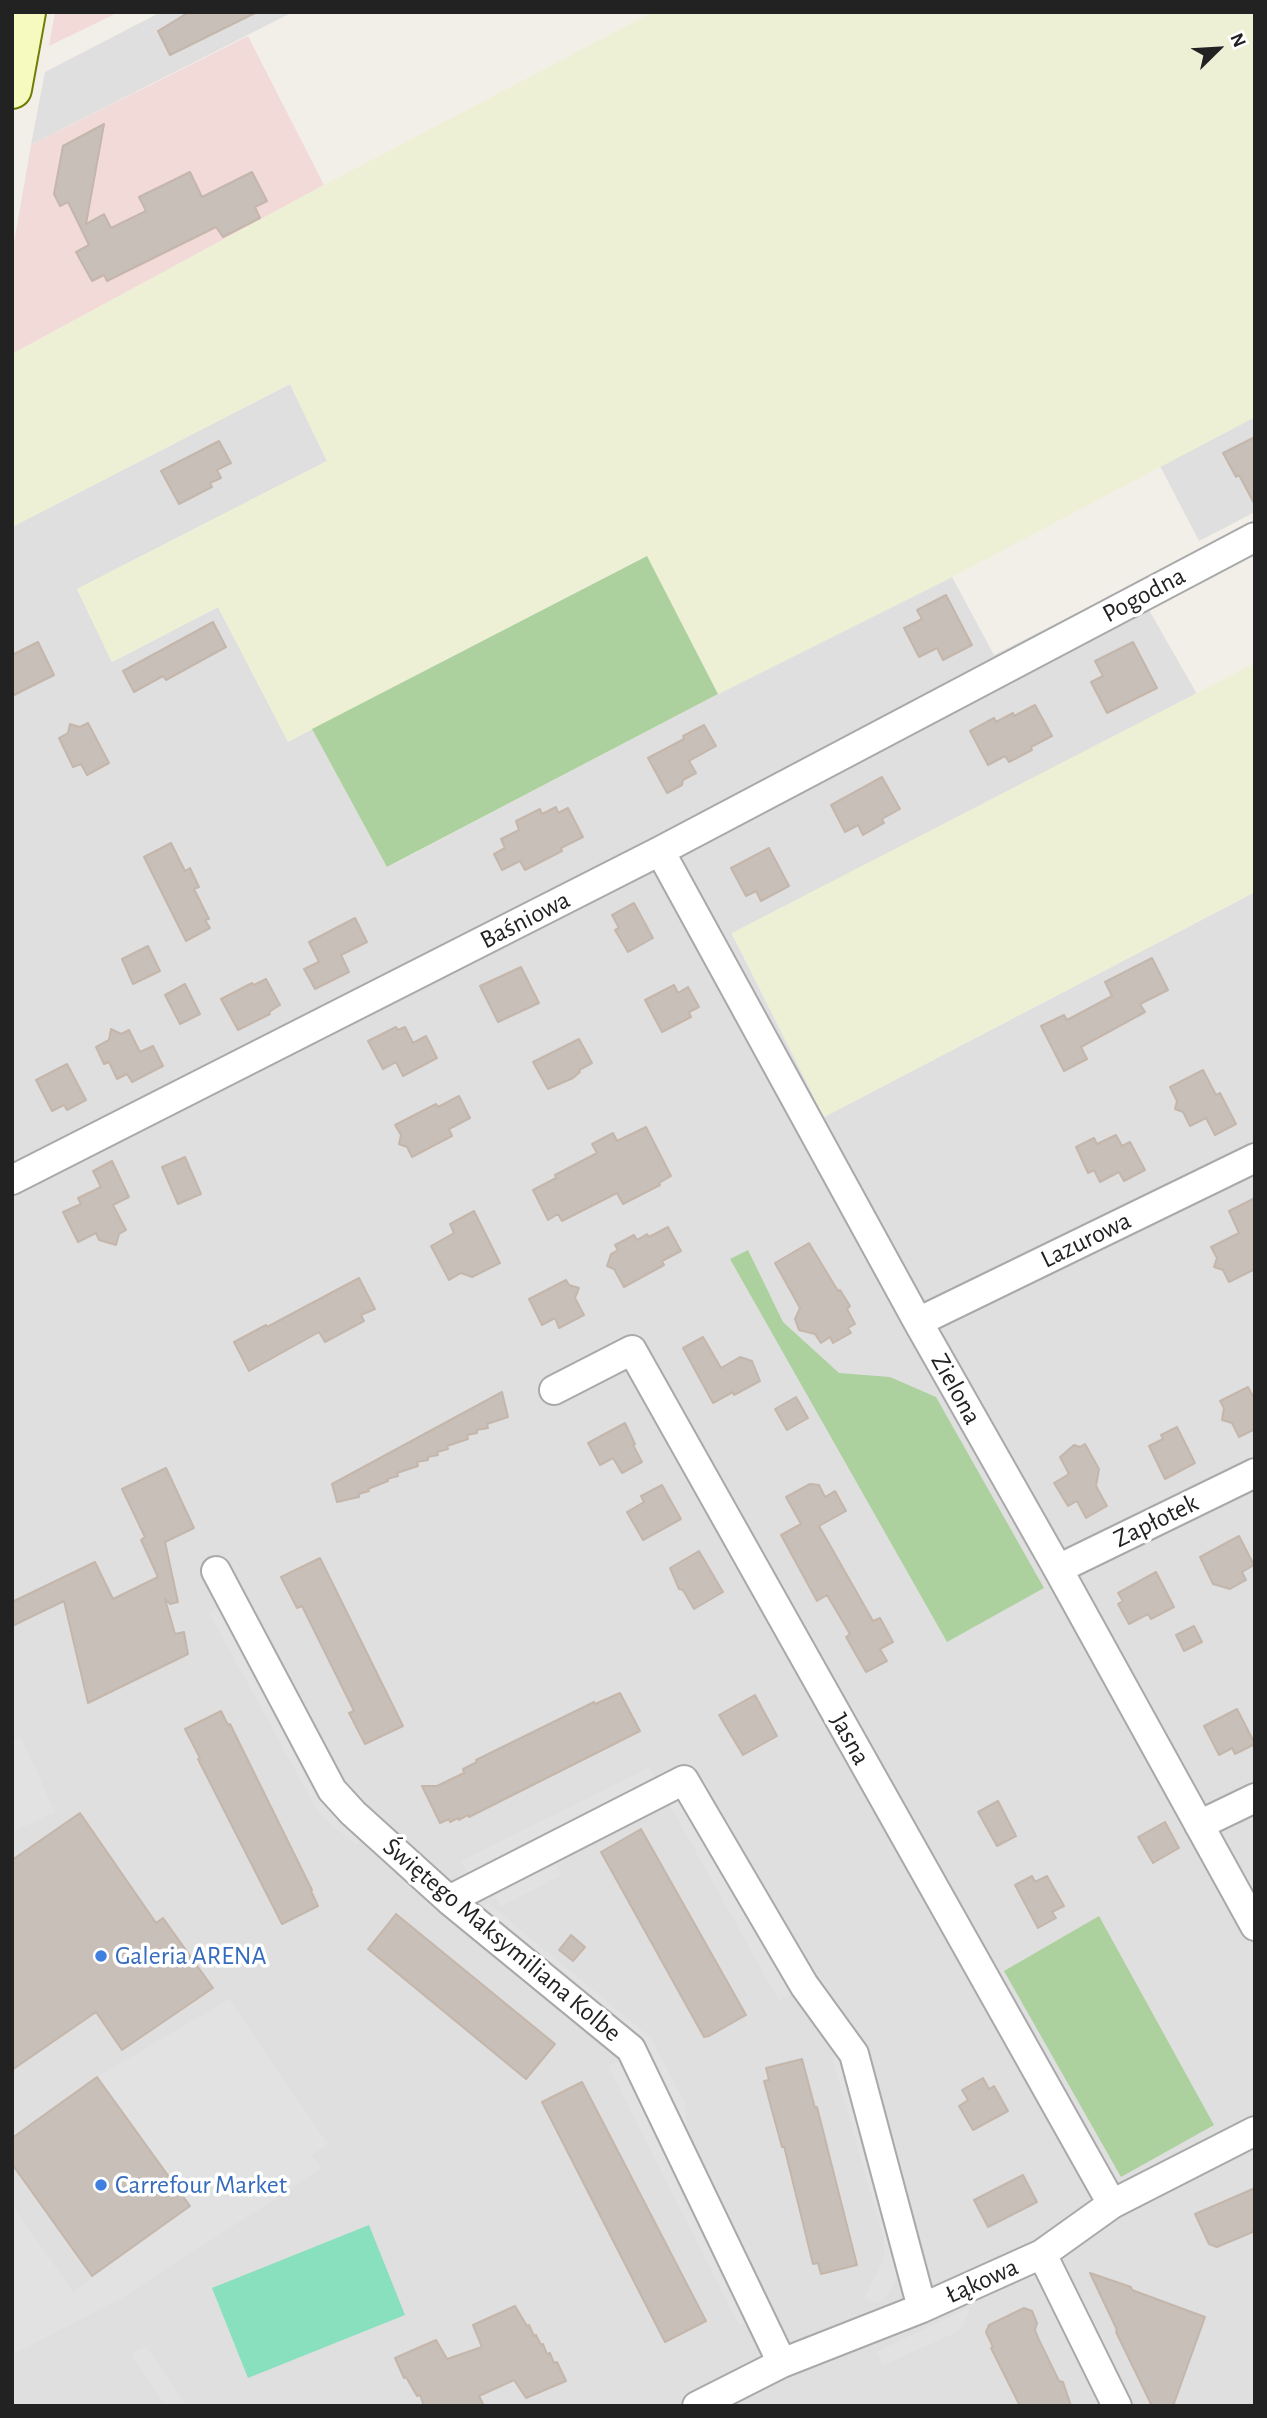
<!DOCTYPE html>
<meta charset="utf-8">
<style>
body{margin:0}
#map{position:relative;width:1267px;height:2418px;overflow:hidden;background:#f2efe9;font-family:"Alegreya Sans",sans-serif}
canvas{display:block}
.frame{position:absolute;inset:0;border:14px solid #222;pointer-events:none}
.north{position:absolute;left:1183px;top:14px;width:70px;height:70px;-webkit-text-stroke:5px #fff;paint-order:stroke;rotate:66deg;font-size:19px;font-weight:700;line-height:28px;text-align:center;color:#222}
.north::after{content:'';display:block;margin:auto;width:24px;height:32px;background:#222;clip-path:polygon(50% 0,100% 100%,50% 72%,0 100%)}
</style>
<div id="map">
<canvas width="1267" height="2418"></canvas>
<div class="frame"></div>
<div class="north">N</div>
</div>
<script>
const ctx = document.querySelector('canvas').getContext('2d');
ctx.lineJoin = 'round';
function paint(path, color) { ctx.fillStyle = color; ctx.fill(path, 'evenodd'); }
const toPath = rows => new Path2D(rows.map(r => 'M' + r).join(''));
function stroke(path, color, width, dash) { ctx.strokeStyle = color; ctx.lineWidth = width; ctx.lineCap = dash ? 'butt' : 'round'; ctx.setLineDash(dash || []); ctx.stroke(path); }
function write(font, color, halo, rows, align = 'center') {
  ctx.font = font + ' "Alegreya Sans",sans-serif'; ctx.lineWidth = 7; ctx.setLineDash([]); ctx.textBaseline = 'middle'; ctx.strokeStyle = halo; ctx.fillStyle = color; for (const [text, x, y, turn = 0] of rows) {
    ctx.save(); ctx.translate(x, y); ctx.rotate((+turn || 0) * Math.PI / 180); ctx.textAlign = isNaN(turn) ? turn : align; if (halo) ctx.strokeText(text, 0, 0); ctx.fillText(text, 0, 0); ctx.restore();
  }
}
paint(toPath([
 [161,12,293,12,31,145,45,72],
 [290,384,327,461,77,589,112,662,218,607,288,741,312,729,388,867,718,694,952,577,994,655,1134,584,1197,694,732,934,824,1117,1255,892,1255,2406,12,2406,12,527],
 [1255,417,1255,512,1199,541,1160,466]
]), '#e0dfdf');
paint(toPath([
 [55,12,119,12,49,46],
 [248,36,324,185,12,354,12,254,31,145]
]), '#f2dad9');
paint(toPath([
 [653,12,1255,12,1255,417,952,577,718,694,646,556,288,742,218,607,112,662,77,589,327,461,290,384,12,527,12,354,324,185],
 [1255,663,1255,892,824,1117,732,933]
]), '#eef0d5');
paint(toPath([
 [647,556,718,694,387,867,312,729],
 [748,1250,783,1322,839,1373,890,1377,936,1397,1044,1588,947,1642,730,1259],
 [1099,1916,1214,2125,1121,2177,1004,1971]
]), '#add19e');
paint(toPath([
 [369,2225,405,2315,248,2378,212,2288]
]), '#88e0be');
paint(toPath([
 [223,1605,365,1836,356,1845,319,1814,209,1613],
 [21,1737,55,1812,12,1832,12,1741],
 [650,1767,658,1784,470,1878,461,1861],
 [683,1795,794,1993,779,2001,669,1804],
 [554,1860,562,1875,500,1907,492,1890],
 [487,1902,651,2038,686,2105,687,2148,637,2043,478,1912],
 [229,1999,328,2144,312,2155,321,2169,120,2299,12,2355,12,2204,73,2292,189,2207,97,2077],
 [849,2052,900,2271,888,2295,878,2304,864,2298,884,2259,884,2240,832,2057],
 [624,2058,754,2318,739,2326,608,2066],
 [971,2307,961,2330,882,2366,876,2352],
 [146,2346,186,2406,166,2406,131,2354]
]), '#e2e2e2');
const building = toPath([
 [189,12,257,12,170,55,158,31,189,12],
 [104,124,86,224,104,214,111,228,146,211,139,197,190,172,202,197,252,172,267,201,255,207,260,218,223,237,216,227,107,281,104,275,92,281,76,252,89,245,68,202,60,206,54,194,63,146,104,124],
 [1255,437,1255,505,1239,475,1236,477,1223,453,1255,437],
 [219,441,231,463,217,470,221,478,210,483,212,487,179,504,161,471,219,441],
 [946,595,972,645,943,660,937,648,919,657,904,628,922,619,917,610,946,595],
 [213,622,226,647,166,680,163,676,134,692,123,671,213,622],
 [38,642,54,675,12,696,12,655,38,642],
 [1133,642,1157,688,1107,713,1091,682,1103,676,1095,661,1133,642],
 [1035,705,1052,736,1031,747,1032,750,1009,762,1005,756,988,765,970,731,994,718,996,722,1013,713,1014,716,1035,705],
 [88,723,109,763,87,775,81,764,73,767,59,738,68,733,70,724,80,727,88,723],
 [704,725,716,746,689,761,696,773,683,780,682,785,667,793,648,758,684,739,683,736,704,725],
 [882,777,900,809,882,819,884,823,863,835,858,825,845,832,831,805,882,777],
 [556,807,558,813,568,808,583,837,561,848,562,851,525,870,520,861,502,870,494,854,505,848,501,839,519,830,516,821,540,809,542,814,556,807],
 [171,843,185,871,190,868,199,887,194,889,209,919,205,920,210,928,186,941,144,857,171,843],
 [769,848,789,886,761,901,756,891,746,896,731,868,769,848],
 [634,903,653,938,628,952,615,930,619,928,612,915,634,903],
 [355,918,367,942,341,955,349,972,315,989,304,969,319,962,309,942,355,918],
 [148,946,160,971,133,984,122,959,148,946],
 [1152,958,1168,990,1140,1004,1145,1012,1081,1047,1087,1059,1064,1071,1041,1026,1064,1015,1067,1020,1112,996,1105,982,1152,958],
 [521,967,539,1003,498,1022,480,986,521,967],
 [266,979,280,1005,269,1012,270,1014,238,1030,221,999,252,983,254,985,266,979],
 [185,984,200,1014,180,1024,165,995,185,984],
 [674,985,678,993,688,987,699,1007,689,1012,691,1017,662,1032,645,1000,674,985],
 [396,1027,398,1030,405,1027,413,1043,426,1036,437,1058,403,1076,396,1062,383,1069,368,1041,396,1027],
 [111,1029,121,1034,129,1030,140,1052,153,1046,163,1066,132,1082,127,1074,117,1079,109,1062,104,1064,96,1047,109,1040,111,1029],
 [579,1039,592,1063,579,1070,580,1072,573,1078,548,1089,533,1062,579,1039],
 [67,1064,86,1100,67,1110,64,1105,52,1111,36,1080,67,1064],
 [1203,1070,1216,1095,1220,1093,1236,1124,1215,1135,1206,1118,1190,1126,1183,1112,1175,1109,1177,1101,1170,1087,1203,1070],
 [459,1096,470,1118,449,1129,452,1136,412,1157,407,1147,399,1144,401,1135,395,1125,436,1104,438,1107,459,1096],
 [646,1127,671,1176,659,1183,660,1185,623,1204,617,1193,562,1221,558,1214,548,1220,533,1190,556,1178,555,1175,597,1153,592,1144,613,1133,617,1141,646,1127],
 [1116,1135,1122,1146,1130,1142,1145,1170,1124,1181,1119,1172,1100,1182,1094,1170,1088,1173,1076,1147,1094,1138,1097,1144,1116,1135],
 [185,1157,201,1194,178,1204,162,1167,185,1157],
 [112,1161,129,1197,113,1205,126,1230,119,1234,116,1245,99,1240,96,1233,78,1242,63,1212,81,1204,78,1198,101,1187,93,1171,112,1161],
 [1255,1198,1255,1269,1229,1282,1223,1270,1214,1267,1217,1258,1211,1247,1239,1233,1229,1211,1255,1198],
 [474,1211,500,1263,472,1277,461,1273,449,1280,431,1246,454,1233,450,1224,474,1211],
 [668,1227,681,1251,662,1261,664,1265,624,1287,614,1269,607,1266,611,1254,618,1250,615,1245,634,1235,637,1240,647,1234,649,1237,668,1227],
 [809,1243,838,1291,840,1290,850,1306,847,1309,855,1324,848,1328,851,1333,833,1343,830,1337,821,1343,815,1334,799,1330,795,1319,800,1308,775,1263,809,1243],
 [359,1278,375,1309,361,1315,364,1321,325,1342,319,1332,249,1371,234,1342,266,1325,267,1327,359,1278],
 [566,1280,569,1285,579,1288,575,1298,584,1315,559,1328,555,1318,542,1325,529,1299,566,1280],
 [703,1337,721,1368,740,1357,752,1361,760,1381,734,1395,733,1392,713,1403,683,1348,703,1337],
 [1248,1387,1255,1400,1255,1429,1239,1437,1232,1423,1222,1420,1224,1408,1220,1401,1248,1387],
 [502,1392,508,1417,487,1424,488,1428,477,1430,477,1433,467,1435,468,1439,447,1446,448,1449,437,1452,438,1455,428,1457,428,1460,417,1462,418,1466,397,1473,398,1476,387,1479,388,1481,368,1489,369,1491,359,1494,359,1497,337,1502,332,1484,502,1392],
 [796,1397,808,1418,787,1430,775,1409,796,1397],
 [625,1423,635,1444,633,1445,642,1462,622,1473,613,1458,600,1465,588,1443,625,1423],
 [1177,1427,1195,1463,1165,1479,1149,1446,1163,1439,1161,1435,1177,1427],
 [1085,1444,1099,1469,1096,1486,1107,1506,1086,1518,1077,1501,1068,1506,1054,1483,1069,1474,1060,1457,1074,1445,1080,1447,1085,1444],
 [166,1468,194,1528,165,1542,178,1602,170,1604,165,1599,175,1634,184,1632,188,1654,88,1703,64,1601,12,1626,12,1602,95,1562,113,1599,158,1577,141,1540,145,1537,122,1489,166,1468],
 [810,1484,819,1485,825,1497,835,1491,846,1511,819,1526,873,1621,880,1618,893,1642,880,1649,887,1661,866,1672,846,1637,850,1634,827,1595,817,1601,781,1535,801,1524,786,1497,810,1484],
 [662,1485,681,1519,643,1540,627,1512,644,1502,641,1496,662,1485],
 [1239,1536,1254,1565,1242,1572,1246,1580,1230,1589,1213,1584,1200,1557,1239,1536],
 [699,1551,723,1592,694,1609,683,1590,679,1589,670,1568,699,1551],
 [320,1558,403,1726,365,1744,349,1713,354,1711,302,1606,297,1608,281,1577,320,1558],
 [1156,1572,1174,1607,1151,1619,1148,1614,1129,1624,1118,1604,1123,1601,1118,1593,1156,1572],
 [1194,1626,1202,1642,1184,1651,1176,1635,1194,1626],
 [620,1693,640,1731,469,1817,468,1815,459,1820,458,1818,450,1822,449,1819,440,1823,422,1786,437,1786,464,1773,463,1769,477,1762,476,1760,594,1702,595,1704,620,1693],
 [755,1695,777,1736,743,1755,719,1715,755,1695],
 [1237,1709,1255,1744,1235,1754,1232,1748,1219,1755,1204,1726,1237,1709],
 [221,1711,228,1725,230,1724,312,1890,311,1891,318,1906,282,1924,198,1759,200,1758,185,1729,221,1711],
 [998,1801,1016,1836,997,1846,978,1812,998,1801],
 [80,1813,156,1923,163,1918,213,1988,122,2050,96,2012,12,2070,12,1860,80,1813],
 [1165,1822,1179,1848,1153,1863,1138,1837,1165,1822],
 [641,1829,746,2015,709,2036,704,2037,601,1852,641,1829],
 [1032,1876,1035,1882,1047,1876,1064,1906,1052,1912,1056,1918,1038,1928,1015,1885,1032,1876],
 [396,1914,555,2044,526,2079,368,1949,396,1914],
 [571,1935,585,1947,573,1961,559,1950,571,1935],
 [802,2059,815,2108,817,2107,857,2265,821,2274,818,2263,813,2264,784,2146,782,2147,764,2081,769,2080,766,2068,802,2059],
 [97,2077,190,2206,92,2276,12,2164,12,2138,97,2077],
 [983,2078,989,2089,994,2086,1008,2111,973,2130,959,2106,968,2100,962,2090,983,2078],
 [582,2082,706,2321,665,2342,542,2102,582,2082],
 [1023,2175,1037,2202,988,2227,974,2200,1023,2175],
 [1255,2188,1255,2231,1217,2247,1209,2244,1195,2214,1255,2188],
 [1090,2273,1131,2287,1132,2290,1205,2317,1173,2406,1152,2406,1116,2332,1117,2330,1090,2273],
 [515,2306,527,2326,529,2325,534,2336,536,2335,541,2345,543,2344,547,2354,550,2353,554,2363,557,2362,566,2381,526,2398,514,2380,479,2396,484,2406,424,2406,420,2395,417,2396,406,2377,404,2378,395,2358,436,2340,447,2359,482,2347,473,2325,515,2306],
 [1024,2308,1032,2311,1037,2323,1035,2330,1039,2340,1059,2381,1063,2382,1071,2406,1020,2406,991,2348,993,2347,986,2332,989,2325,1024,2308]
]);
paint(building, '#c7bfb8');
stroke(building, '#c4b6ab', 2);
const street = toPath([
 [660,851,918,1322,1058,1569,1255,1926],
 [12,1180,660,851,1255,537],
 [918,1322,1255,1158],
 [554,1390,632,1350,1112,2204],
 [1058,1569,1255,1473],
 [216,1571,332,1790,353,1813,449,1900,631,2049,782,2363],
 [1199,1825,1255,1798],
 [449,1900,684,1780,804,1985,854,2054,922,2308],
 [1042,2254,1117,2406],
 [697,2406,782,2363,922,2308,1042,2254,1112,2204,1255,2131]
]);
const secondary = toPath([
 [12,89,26,12]
]);
stroke(street, '#a9a9a9', 32);
stroke(secondary, '#707d05', 42);
stroke(street, '#fff', 28);
stroke(secondary, '#f7fabf', 38);
for (const [x, y, r, color] of [
 [101,1956,7,"#3f7fe0"],
 [101,2185,7,"#3f7fe0"]
]) { const dot = new Path2D(); dot.arc(x, y, r, 0, 2 * Math.PI); ctx.fillStyle = color; ctx.fill(dot); stroke(dot, '#fff', 2.5); }
write('26px', '#222', '#fff', [
 ["Pogodna",1144,595,-28],
 ["Baśniowa",525,920,-27],
 ["Lazurowa",1086,1240,-26],
 ["Zielona",956,1389,61],
 ["Zapłotek",1156,1521,-26],
 ["Jasna",850,1739,61],
 ["Świętego Maksymiliana Kolbe",502,1940,40],
 ["Łąkowa",982,2281,-24]
]);
write('26px', '#366cbe', '#fff', [
 ["Galeria ARENA",115,1956],
 ["Carrefour Market",115,2185]
], 'left');
</script>
